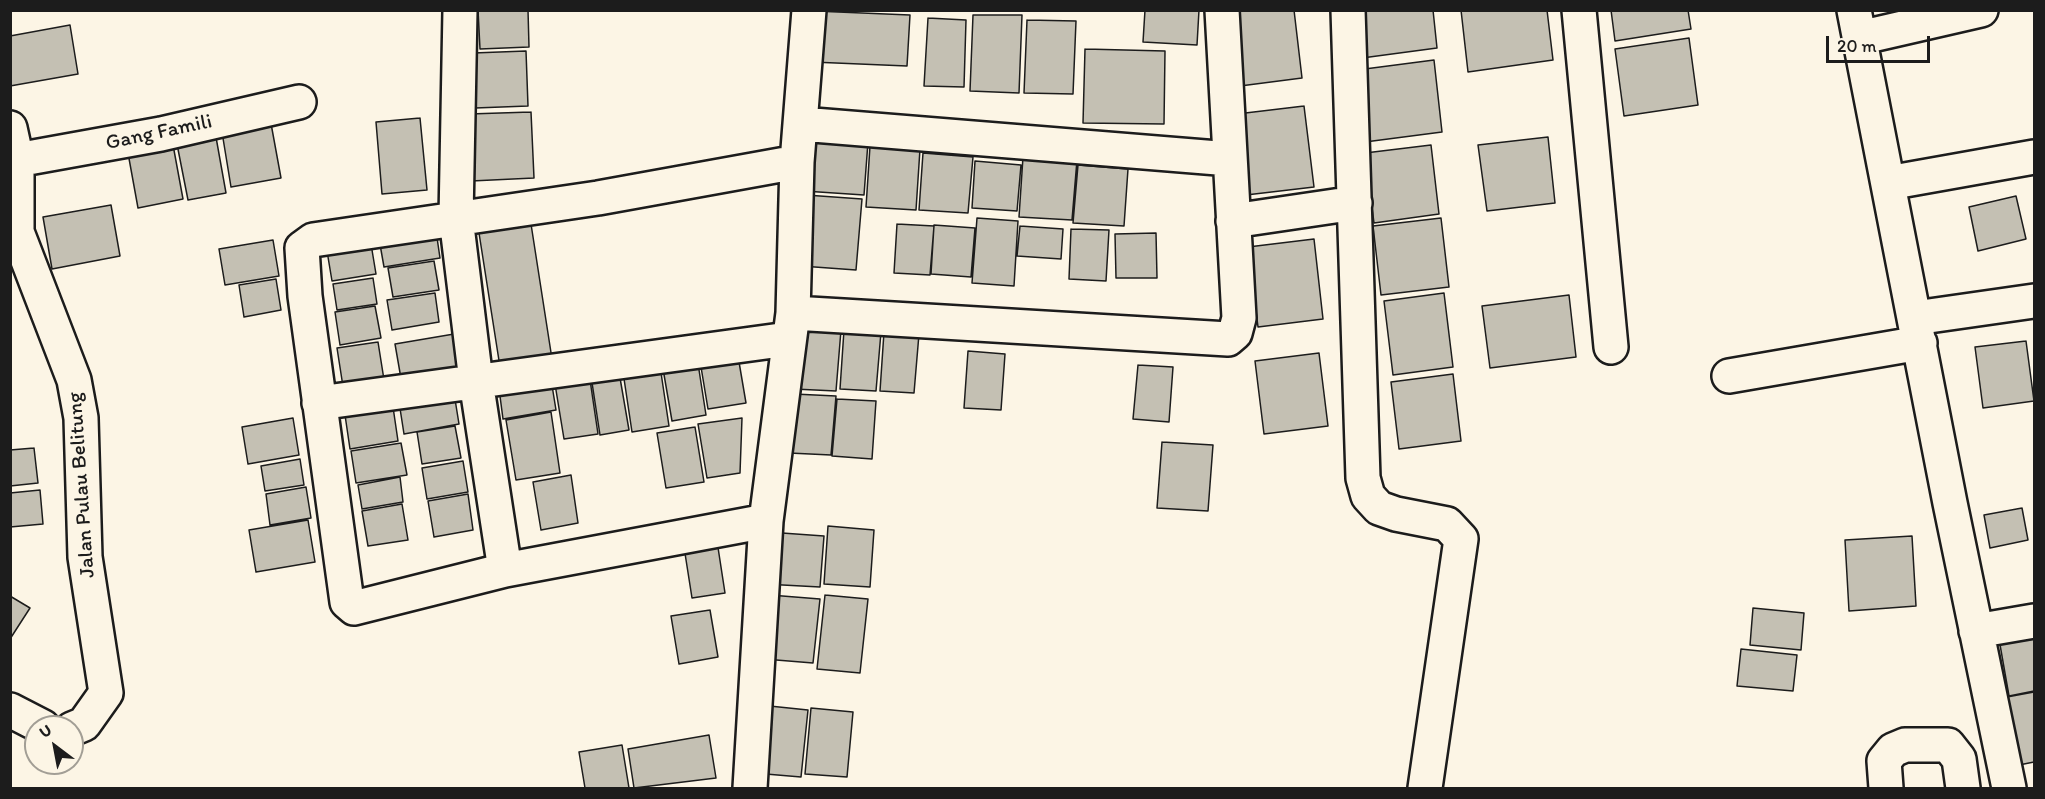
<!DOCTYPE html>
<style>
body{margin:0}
#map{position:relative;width:2045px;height:799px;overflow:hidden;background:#fcf5e5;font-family:Itim,sans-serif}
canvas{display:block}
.frame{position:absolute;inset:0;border:12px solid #1c1c1c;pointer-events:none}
.north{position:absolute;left:24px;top:715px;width:60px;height:60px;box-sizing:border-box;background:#fcf5e5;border:2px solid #a29e95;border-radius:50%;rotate:328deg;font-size:16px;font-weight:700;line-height:24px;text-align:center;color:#1c1c1c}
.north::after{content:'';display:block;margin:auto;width:21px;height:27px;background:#1c1c1c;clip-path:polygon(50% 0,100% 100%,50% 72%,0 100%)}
.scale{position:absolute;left:1826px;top:36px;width:104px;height:27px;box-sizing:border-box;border:3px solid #1c1c1c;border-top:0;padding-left:8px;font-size:18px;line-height:21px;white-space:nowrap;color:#1c1c1c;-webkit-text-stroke:4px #fcf5e5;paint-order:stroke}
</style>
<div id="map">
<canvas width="2045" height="799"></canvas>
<div class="frame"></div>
<div class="north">U</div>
<div class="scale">20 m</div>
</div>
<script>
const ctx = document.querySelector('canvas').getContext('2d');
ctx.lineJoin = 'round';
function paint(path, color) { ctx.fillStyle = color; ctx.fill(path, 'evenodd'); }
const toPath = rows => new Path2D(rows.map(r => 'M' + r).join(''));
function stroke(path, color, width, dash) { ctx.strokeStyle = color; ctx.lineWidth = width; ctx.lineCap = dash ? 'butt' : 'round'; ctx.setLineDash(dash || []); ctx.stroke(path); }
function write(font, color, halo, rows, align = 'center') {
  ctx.font = font + ' Itim,sans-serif'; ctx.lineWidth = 6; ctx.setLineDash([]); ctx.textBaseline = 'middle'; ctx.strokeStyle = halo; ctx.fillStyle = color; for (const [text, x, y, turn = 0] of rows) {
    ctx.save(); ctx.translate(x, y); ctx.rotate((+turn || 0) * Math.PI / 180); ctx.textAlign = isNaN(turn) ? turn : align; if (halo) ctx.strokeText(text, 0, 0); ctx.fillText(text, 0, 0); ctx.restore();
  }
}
const building = toPath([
 [478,10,528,10,529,47,480,49,478,10],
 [1145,10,1199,10,1197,45,1143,42,1145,10],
 [1231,10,1294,10,1302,78,1240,86,1231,10],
 [1357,10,1433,10,1437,48,1362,58,1357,10],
 [1461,10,1547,10,1553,60,1468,72,1461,10],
 [1611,10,1688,10,1691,29,1615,41,1611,10],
 [814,11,910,15,907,66,812,62,814,11],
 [973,15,1022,15,1019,93,970,91,973,15],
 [928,18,966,20,964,87,924,86,928,18],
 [1027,20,1076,21,1073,94,1024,93,1027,20],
 [70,25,78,74,10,86,10,36,70,25],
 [1689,38,1698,105,1624,116,1615,49,1689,38],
 [1085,49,1165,51,1164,124,1083,123,1085,49],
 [526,51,528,106,475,108,473,53,526,51],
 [1434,60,1442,132,1365,142,1357,70,1434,60],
 [1304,106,1314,187,1246,195,1237,114,1304,106],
 [531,112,534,178,471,181,469,114,531,112],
 [270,118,281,178,231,187,221,126,270,118],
 [420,118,427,190,382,194,376,122,420,118],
 [214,126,226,193,188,200,175,134,214,126],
 [171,134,183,199,138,208,126,142,171,134],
 [1548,137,1555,203,1487,211,1478,145,1548,137],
 [808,138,868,142,864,195,804,191,808,138],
 [1431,145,1439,214,1374,223,1365,153,1431,145],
 [870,146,920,149,916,210,866,207,870,146],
 [923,153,973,157,968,213,919,210,923,153],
 [1023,157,1077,160,1072,220,1019,217,1023,157],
 [975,161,1021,165,1017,211,972,208,975,161],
 [1078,165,1128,169,1124,226,1073,223,1078,165],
 [806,195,862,199,856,270,801,266,806,195],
 [2016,196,2026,239,1978,251,1969,207,2016,196],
 [111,205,120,256,52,269,43,217,111,205],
 [977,218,1018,221,1014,286,972,283,977,218],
 [1441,218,1449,287,1381,295,1373,226,1441,218],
 [435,224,440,258,384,267,378,233,435,224],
 [531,224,552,359,500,367,479,233,531,224],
 [897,224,934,226,930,275,894,273,897,224],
 [934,225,975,228,971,277,931,274,934,225],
 [1020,226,1063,229,1061,259,1017,256,1020,226],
 [1071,229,1109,230,1106,281,1069,279,1071,229],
 [1156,233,1157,278,1116,278,1115,234,1156,233],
 [370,238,376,274,332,281,326,245,370,238],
 [1314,239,1323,319,1258,327,1248,247,1314,239],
 [273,240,279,276,225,285,219,249,273,240],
 [434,261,439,290,393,297,388,268,434,261],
 [373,278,377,304,337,310,333,284,373,278],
 [276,279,281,310,244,317,239,285,276,279],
 [435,293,439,322,392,330,387,300,435,293],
 [1444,293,1453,367,1393,375,1384,301,1444,293],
 [1569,295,1576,357,1490,368,1482,306,1569,295],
 [375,306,381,338,340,345,335,312,375,306],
 [798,327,841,330,836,391,794,389,798,327],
 [844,330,881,332,876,391,840,389,844,330],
 [884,332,919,334,914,393,880,391,884,332],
 [454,334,462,380,403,390,395,344,454,334],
 [2026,341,2034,401,1983,408,1975,347,2026,341],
 [378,342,385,386,344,393,337,348,378,342],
 [968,351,1005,354,1001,410,964,408,968,351],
 [1319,353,1328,426,1264,434,1255,361,1319,353],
 [738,356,746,403,708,409,700,361,738,356],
 [697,357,706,415,672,421,662,363,697,357],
 [1138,365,1173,367,1169,422,1133,419,1138,365],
 [660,366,669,426,632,432,623,372,660,366],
 [619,372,629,430,600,435,591,376,619,372],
 [550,373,556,410,503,419,498,381,550,373],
 [589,373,598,434,564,439,554,378,589,373],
 [1453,374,1461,441,1399,449,1391,382,1453,374],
 [454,393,459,424,404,434,399,402,454,393],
 [794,394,836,396,831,455,789,453,794,394],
 [837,399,876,401,872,459,832,456,837,399],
 [393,407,398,441,350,449,345,415,393,407],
 [551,412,560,473,516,480,506,420,551,412],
 [293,418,299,455,248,464,242,427,293,418],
 [742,418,740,473,707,478,698,424,742,418],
 [455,426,461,458,422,464,417,432,455,426],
 [695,427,704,482,666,488,657,433,695,427],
 [1162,442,1213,445,1208,511,1157,508,1162,442],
 [401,443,407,475,356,483,351,451,401,443],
 [34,448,38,483,10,486,10,450,34,448],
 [300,459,304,485,265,491,261,466,300,459],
 [463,461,468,492,427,499,422,468,463,461],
 [571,475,578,523,541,530,533,482,571,475],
 [400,477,403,502,362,509,358,485,400,477],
 [306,487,311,518,270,525,266,494,306,487],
 [40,490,43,524,10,527,10,493,40,490],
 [468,494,473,530,434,537,428,501,468,494],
 [402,504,408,540,368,546,362,511,402,504],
 [2022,508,2028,540,1990,548,1984,515,2022,508],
 [308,520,315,562,256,572,249,530,308,520],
 [828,526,874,530,870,587,824,584,828,526],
 [768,532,824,536,820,587,764,584,768,532],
 [1912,536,1916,606,1849,611,1845,540,1912,536],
 [717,541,725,593,692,598,684,547,717,541],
 [770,595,820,599,813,663,764,659,770,595],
 [825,595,868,599,860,673,817,669,825,595],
 [10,596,30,608,10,639,10,596],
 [1753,608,1804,613,1801,650,1750,645,1753,608],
 [710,610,718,657,679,664,671,616,710,610],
 [2034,632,2034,691,2009,696,1999,639,2034,632],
 [1741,649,1797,655,1793,691,1737,686,1741,649],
 [2034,692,2034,762,2019,765,2007,697,2034,692],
 [760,705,808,710,801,777,754,773,760,705],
 [811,708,853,712,847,777,805,774,811,708],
 [709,735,716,778,634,788,628,749,709,735],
 [622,745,629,788,585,788,579,752,622,745]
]);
paint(building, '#c4c0b3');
stroke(building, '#1c1c1c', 1.5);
const minor = toPath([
 [460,10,456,218,476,381,505,570,766,521],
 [1348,10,1363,478,1368,496,1379,508,1396,514,1447,524,1461,539,1425,788],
 [1579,10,1611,347],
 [1854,10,1950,503,2009,788],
 [1859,38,1981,10],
 [801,124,1230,159],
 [10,128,17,160,17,232,74,380,81,418,85,557,106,693,84,724,72,729],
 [17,160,161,134,299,102],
 [1888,183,2034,157],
 [1233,221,1355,203],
 [793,313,1228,339,1235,333,1239,318,1222,10],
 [1915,318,2034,301],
 [1729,376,1920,343],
 [319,403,788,339],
 [505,570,354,608,347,602,305,296,302,248,313,240,598,198,797,162],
 [1976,631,2034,621],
 [10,710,43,727],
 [750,788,766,521,793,313,797,162,809,10],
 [1886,788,1884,761,1893,750,1905,745,1948,745,1959,759,1963,788]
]);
stroke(minor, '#1c1c1c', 38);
stroke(minor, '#fcf5e5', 33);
write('21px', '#1c1c1c', '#fcf5e5', [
 ["Gang Famili",159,133,-12],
 ["Jalan Pulau Belitung",82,485,-94]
]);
</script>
